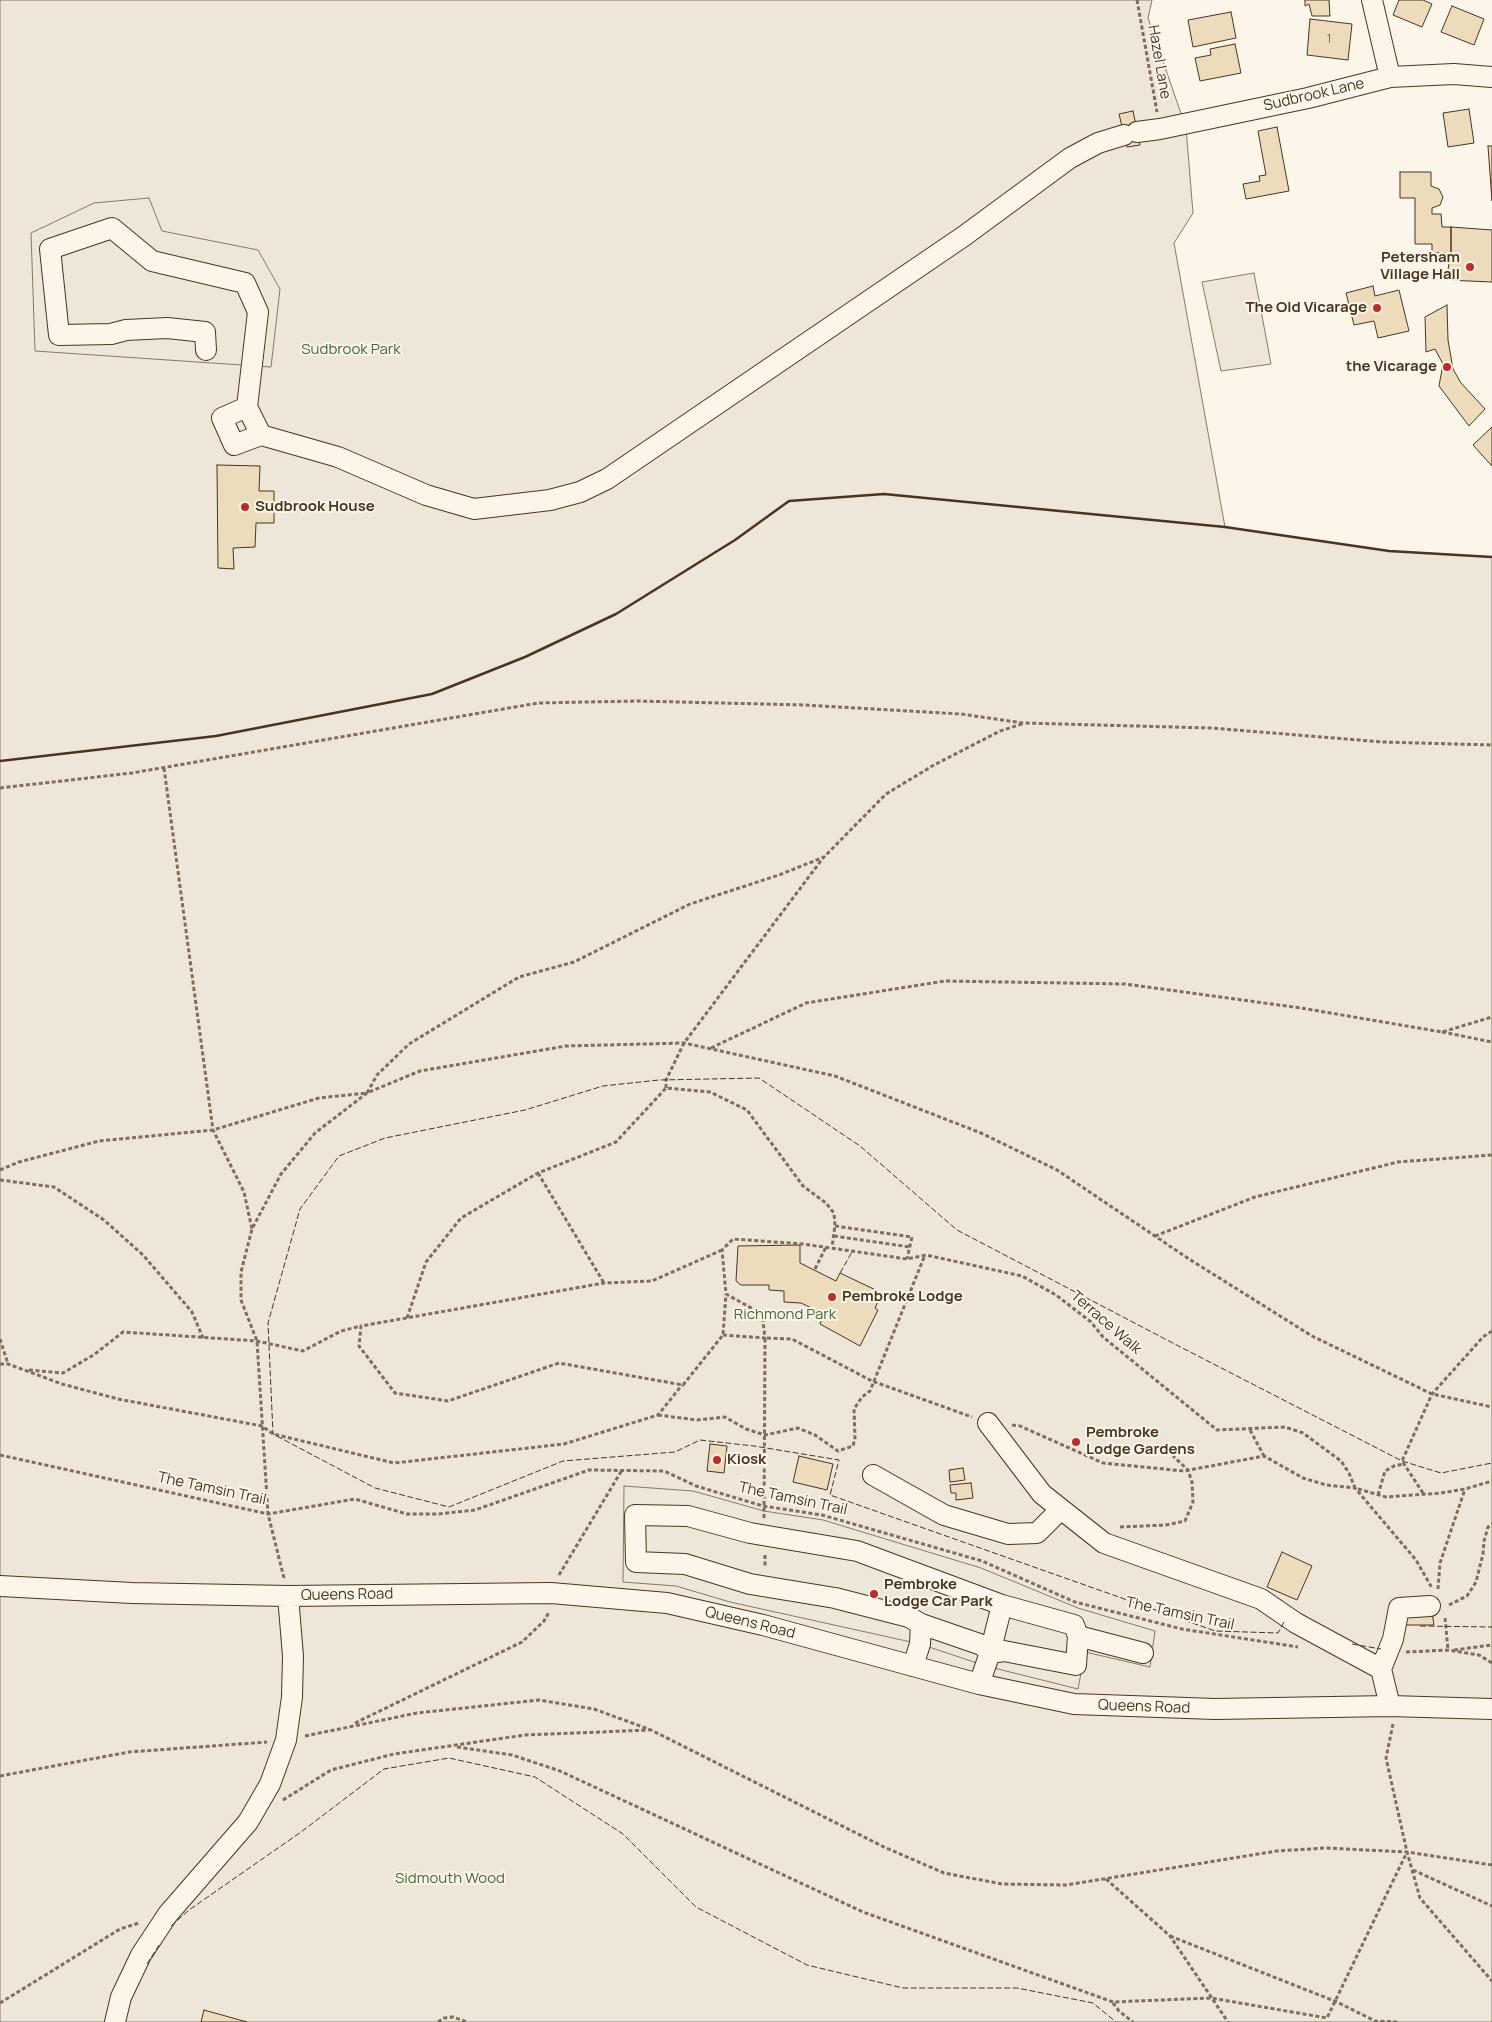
<!DOCTYPE html>
<style>
body{margin:0}
canvas{display:block;background:#fbf6e9}
</style>
<canvas width="1492" height="2022"></canvas>
<script>
const ctx = document.querySelector('canvas').getContext('2d');
ctx.lineJoin = 'round';
function paint(path, color) { ctx.fillStyle = color; ctx.fill(path, 'evenodd'); }
const toPath = rows => new Path2D(rows.map(r => 'M' + r).join(''));
function stroke(path, color, width, dash) { ctx.strokeStyle = color; ctx.lineWidth = width; ctx.lineCap = dash ? 'butt' : 'round'; ctx.setLineDash(dash || []); ctx.stroke(path); }
function write(font, color, halo, rows, align = 'center') {
  ctx.font = font + ' Manrope,sans-serif'; ctx.lineWidth = 4; ctx.setLineDash([]); ctx.textBaseline = 'middle'; ctx.strokeStyle = halo; ctx.fillStyle = color; for (const [text, x, y, turn = 0] of rows) {
    ctx.save(); ctx.translate(x, y); ctx.rotate((+turn || 0) * Math.PI / 180); ctx.textAlign = isNaN(turn) ? turn : align; if (halo) ctx.strokeText(text, 0, 0); ctx.fillText(text, 0, 0); ctx.restore();
  }
}
const green = toPath([
 [0,0,1152,0,1148,18,1186,128,1193,213,1174,243,1225,527,1389,551,1492,557,1492,2022,0,2022,0,0],
 [1254,273,1271,364,1221,371,1202,282,1254,273]
]);
paint(green, '#ede6d9');
stroke(green, '#887966', 1);
const parking = toPath([
 [149,198,162,231,258,250,280,289,271,367,35,351,31,233,94,203,149,198],
 [624,1486,693,1491,764,1511,823,1520,981,1568,1078,1608,1155,1631,1150,1667,1085,1652,1078,1689,986,1666,920,1644,730,1602,676,1586,623,1582,624,1486]
]);
paint(parking, '#ede7d9');
stroke(parking, '#887966', 1);
const building = toPath([
 [1305,0,1329,0,1330,16,1312,16,1309,4,1305,6,1305,0],
 [1399,0,1423,0,1432,4,1422,27,1393,15,1399,0],
 [1452,6,1484,19,1474,45,1441,32,1452,6],
 [1231,12,1236,38,1193,47,1188,20,1231,12],
 [1310,19,1352,24,1348,60,1307,55,1310,19],
 [1235,44,1241,73,1200,81,1195,58,1211,55,1210,49,1235,44],
 [1469,109,1474,143,1448,147,1443,113,1469,109],
 [1133,111,1140,145,1127,147,1119,114,1133,111],
 [1277,127,1289,191,1246,199,1243,184,1260,181,1259,176,1266,175,1258,131,1277,127],
 [1488,146,1492,146,1492,201,1488,146],
 [1400,172,1431,172,1431,186,1439,189,1443,197,1440,205,1432,208,1432,214,1441,214,1442,227,1451,227,1451,253,1432,253,1432,244,1415,244,1415,198,1400,198,1400,172],
 [1451,227,1492,230,1492,282,1446,280,1451,253,1451,227],
 [1373,286,1375,296,1399,290,1409,331,1378,338,1374,321,1354,325,1346,293,1373,286],
 [1447,305,1448,340,1453,369,1461,383,1485,409,1469,426,1439,386,1443,364,1435,349,1426,352,1425,317,1447,305],
 [1492,427,1492,466,1473,445,1492,427],
 [217,465,260,466,259,491,274,491,274,523,256,523,255,547,233,548,234,569,218,568,217,465],
 [800,1245,800,1263,836,1281,840,1273,882,1293,875,1308,878,1310,860,1346,820,1324,824,1314,801,1303,784,1302,784,1291,769,1290,769,1285,741,1285,736,1281,738,1246,800,1245],
 [710,1444,727,1446,724,1473,707,1471,710,1444],
 [799,1456,833,1464,827,1490,793,1482,799,1456],
 [963,1468,965,1480,950,1482,949,1470,963,1468],
 [971,1483,973,1498,956,1500,956,1493,951,1493,950,1485,971,1483],
 [1282,1552,1312,1566,1297,1600,1267,1587,1282,1552],
 [1432,1612,1434,1625,1404,1625,1403,1615,1432,1612],
 [204,2010,247,2022,201,2022,204,2010]
]);
paint(building, '#ecdcbc');
stroke(building, '#4a3520', 1);
const minor = toPath([
 [1372,0,1390,77],
 [1137,132,1160,129,1308,98,1390,77,1454,74,1492,77],
 [206,350,205,332,167,328,126,330,111,334,59,335,50,249,112,228,152,261,245,283,258,312,247,407,261,435],
 [247,407,222,418,234,445,261,435,338,457,426,495,474,509,550,500,580,492,607,479,964,236,1070,158,1098,143,1124,135],
 [988,1423,1042,1494,1104,1543,1261,1599,1296,1623,1381,1669,1390,1706],
 [873,1475,944,1515,1008,1534,1037,1533,1061,1509],
 [0,1586,132,1593,288,1596,551,1593,667,1603,763,1625,979,1684,1074,1704,1215,1709,1390,1706,1492,1709],
 [921,1624,982,1645,990,1653],
 [1078,1636,1143,1653],
 [990,1653,1002,1605],
 [913,1666,920,1644,921,1624,909,1617,835,1598,750,1584,685,1564,636,1562,635,1515,688,1516,750,1533,857,1551,1002,1605,1074,1625,1078,1636,1076,1665,1004,1651,990,1653,979,1684],
 [1381,1669,1393,1639,1399,1608,1430,1606],
 [115,2022,121,1997,141,1955,168,1914,248,1822,270,1784,286,1740,292,1697,293,1656,288,1596]
]);
stroke(minor, '#4a3520', 22);
stroke(toPath([
 [1137,0,1157,112],
 [164,768,213,1130,244,1192,252,1229],
 [0,788,132,773,538,703,637,701,805,705,961,714,1023,723,1211,728,1383,742,1492,745],
 [1442,1032,1492,1042],
 [711,1048,806,1003,945,981,1125,984,1301,1008,1442,1032,1492,1017],
 [666,1088,666,1080,684,1043,823,858],
 [0,1170,19,1162,99,1141,213,1130,319,1098,367,1093,377,1075,409,1044,519,977,574,962,690,904,779,875,824,857,886,794,934,765,1000,731,1022,724],
 [538,1173,604,1283],
 [0,1180,54,1187,104,1220,143,1255,192,1312,203,1338],
 [835,1226,912,1237,907,1259],
 [834,1236,910,1247],
 [1155,1236,1255,1197,1398,1162,1492,1155],
 [722,1250,652,1281,604,1283,361,1326,359,1346,395,1393,448,1401,559,1363,683,1385,723,1335,726,1294],
 [815,1269,826,1247],
 [407,1318,426,1262,461,1218,538,1173,616,1142,666,1088,710,1092,747,1110,803,1186,826,1203,834,1213,835,1225,832,1247],
 [723,1335,765,1338,762,1314,726,1294,722,1250,733,1239,803,1244,907,1259,926,1255,1022,1276,1056,1295,1091,1322,1103,1337,1217,1430,1285,1427,1303,1433,1341,1461,1349,1473,1355,1488,1386,1497,1441,1493,1465,1489,1492,1481],
 [0,1339,8,1364],
 [0,1364,8,1364,62,1384,118,1399,262,1426,273,1434,394,1463,564,1444,658,1415,682,1385],
 [29,1370,63,1373,95,1354,123,1332,257,1341,303,1351,341,1331,361,1326],
 [658,1415,697,1420,725,1417,746,1429,765,1435,798,1428,815,1435,838,1451,853,1446,855,1438,854,1409,862,1397,870,1391,925,1255],
 [1012,1425,1020,1426,1103,1463,1184,1471,1264,1456,1303,1478,1326,1485,1355,1488,1416,1560,1432,1588],
 [1250,1430,1264,1456],
 [0,1455,268,1514,355,1499,407,1514,438,1514,475,1510,589,1470,664,1471,696,1486,763,1506,822,1515,982,1561,1075,1602,1182,1629,1298,1647],
 [1423,1493,1402,1461,1432,1394,1483,1337,1492,1331],
 [1378,1495,1385,1471,1394,1466,1404,1464],
 [764,1518,765,1338,792,1339,872,1381,972,1417],
 [1120,1527,1166,1525,1185,1521,1193,1502,1192,1482,1188,1470,1173,1456],
 [765,1555,765,1568],
 [559,1575,622,1470],
 [284,1578,268,1514,257,1341,241,1300,241,1272,252,1229,281,1174,315,1133,367,1093,420,1071,566,1046,684,1043,835,1076,981,1133,1057,1170,1189,1259,1312,1336,1432,1394,1492,1407],
 [1438,1589,1440,1563,1465,1489],
 [1449,1605,1467,1596,1476,1582,1483,1554,1484,1541,1488,1527,1492,1524],
 [1445,1618,1448,1650],
 [1454,1650,1492,1645],
 [1406,1652,1448,1650,1479,1655,1492,1663],
 [355,1723,522,1642,544,1621,549,1612],
 [1393,1724,1386,1758,1407,1852,1420,1898,1492,1981],
 [305,1736,417,1713,539,1700,594,1709,651,1730,884,1847,944,1873,1002,1884,1066,1885,1277,1851,1326,1848,1407,1852,1492,1865],
 [457,1747,512,1755,560,1771,863,1912,1113,2002,1211,1998,1327,2018,1407,1852],
 [0,1776,129,1752,267,1742],
 [283,1800,331,1770,394,1754,525,1735,649,1730],
 [1413,1870,1492,1906],
 [1106,1879,1170,1936,1228,2022],
 [1170,1936,1337,2002,1375,2021,1397,2022],
 [0,2003,120,1929,139,1923],
 [1113,2003,1119,2011,1133,2022],
 [438,2022,444,2018,453,2017,467,2022]
]), '#7f6f5c', 3, [4, 2.5]);
stroke(minor, '#fbf6e9', 20);
stroke(toPath([
 [840,1273,852,1252],
 [1284,1622,1278,1633,1215,1631,830,1495,839,1460,754,1446,700,1440,675,1452,563,1461,449,1507,375,1488,273,1434,268,1323,300,1209,339,1156,385,1138,525,1110,603,1086,659,1080,759,1078,860,1146,957,1230,1165,1339,1402,1461,1441,1473,1492,1463],
 [1420,1626,1492,1627],
 [1352,1644,1381,1649],
 [171,1926,189,1910,301,1832,384,1769,449,1758,535,1777,623,1834,696,1907,807,1965,903,1988,1017,1988,1093,2003,1116,2022],
 [147,1964,159,1945]
]), '#4a3520', 1, [6, 2.5]);
stroke(toPath([
 [0,761,216,736,432,694,525,657,616,614,735,540,789,501,884,494,1225,527,1389,551,1492,557]
]), '#4a3520', 2.5);
for (const [x, y, r, color] of [
 [1470,267,5,"#c62828"],
 [1377,308,5,"#c62828"],
 [1447,367,5,"#c62828"],
 [245,507,5,"#c62828"],
 [832,1297,5,"#c62828"],
 [1076,1442,5,"#c62828"],
 [717,1460,5,"#c62828"],
 [874,1594,5,"#c62828"]
]) { const dot = new Path2D(); dot.arc(x, y, r, 0, 2 * Math.PI); ctx.fillStyle = color; ctx.fill(dot); stroke(dot, '#fbf6e9', 2); }
write('12px', '#725f47', null, [
 ["1",1329,40]
]);
write('15px', '#4a3520', '#fbf6e9', [
 ["Hazel Lane",1159,62,80],
 ["Sudbrook Lane",1314,95,-13],
 ["Terrace Walk",1106,1323,41],
 ["The Tamsin Trail",212,1489,12],
 ["The Tamsin Trail",793,1499,12],
 ["Queens Road",347,1595,-1],
 ["The Tamsin Trail",1180,1614,12],
 ["Queens Road",750,1623,14],
 ["Queens Road",1144,1707,2]
]);
write('bold 15px', '#4a3520', '#fbf6e9', [
 ["Petersham",1460,258,"right"],
 ["Village Hall",1460,275,"right"],
 ["The Old Vicarage",1367,308,"right"],
 ["the Vicarage",1437,367,"right"],
 ["Sudbrook House",255,507],
 ["Pembroke Lodge",842,1297],
 ["Pembroke",1086,1433],
 ["Lodge Gardens",1086,1450],
 ["Kiosk",727,1460],
 ["Pembroke",884,1585],
 ["Lodge Car Park",884,1602]
], 'left');
write('15px', '#436837', '#fbf6e9', [
 ["Sudbrook Park",351,350],
 ["Richmond Park",785,1315],
 ["Sidmouth Wood",450,1879]
]);
</script>
